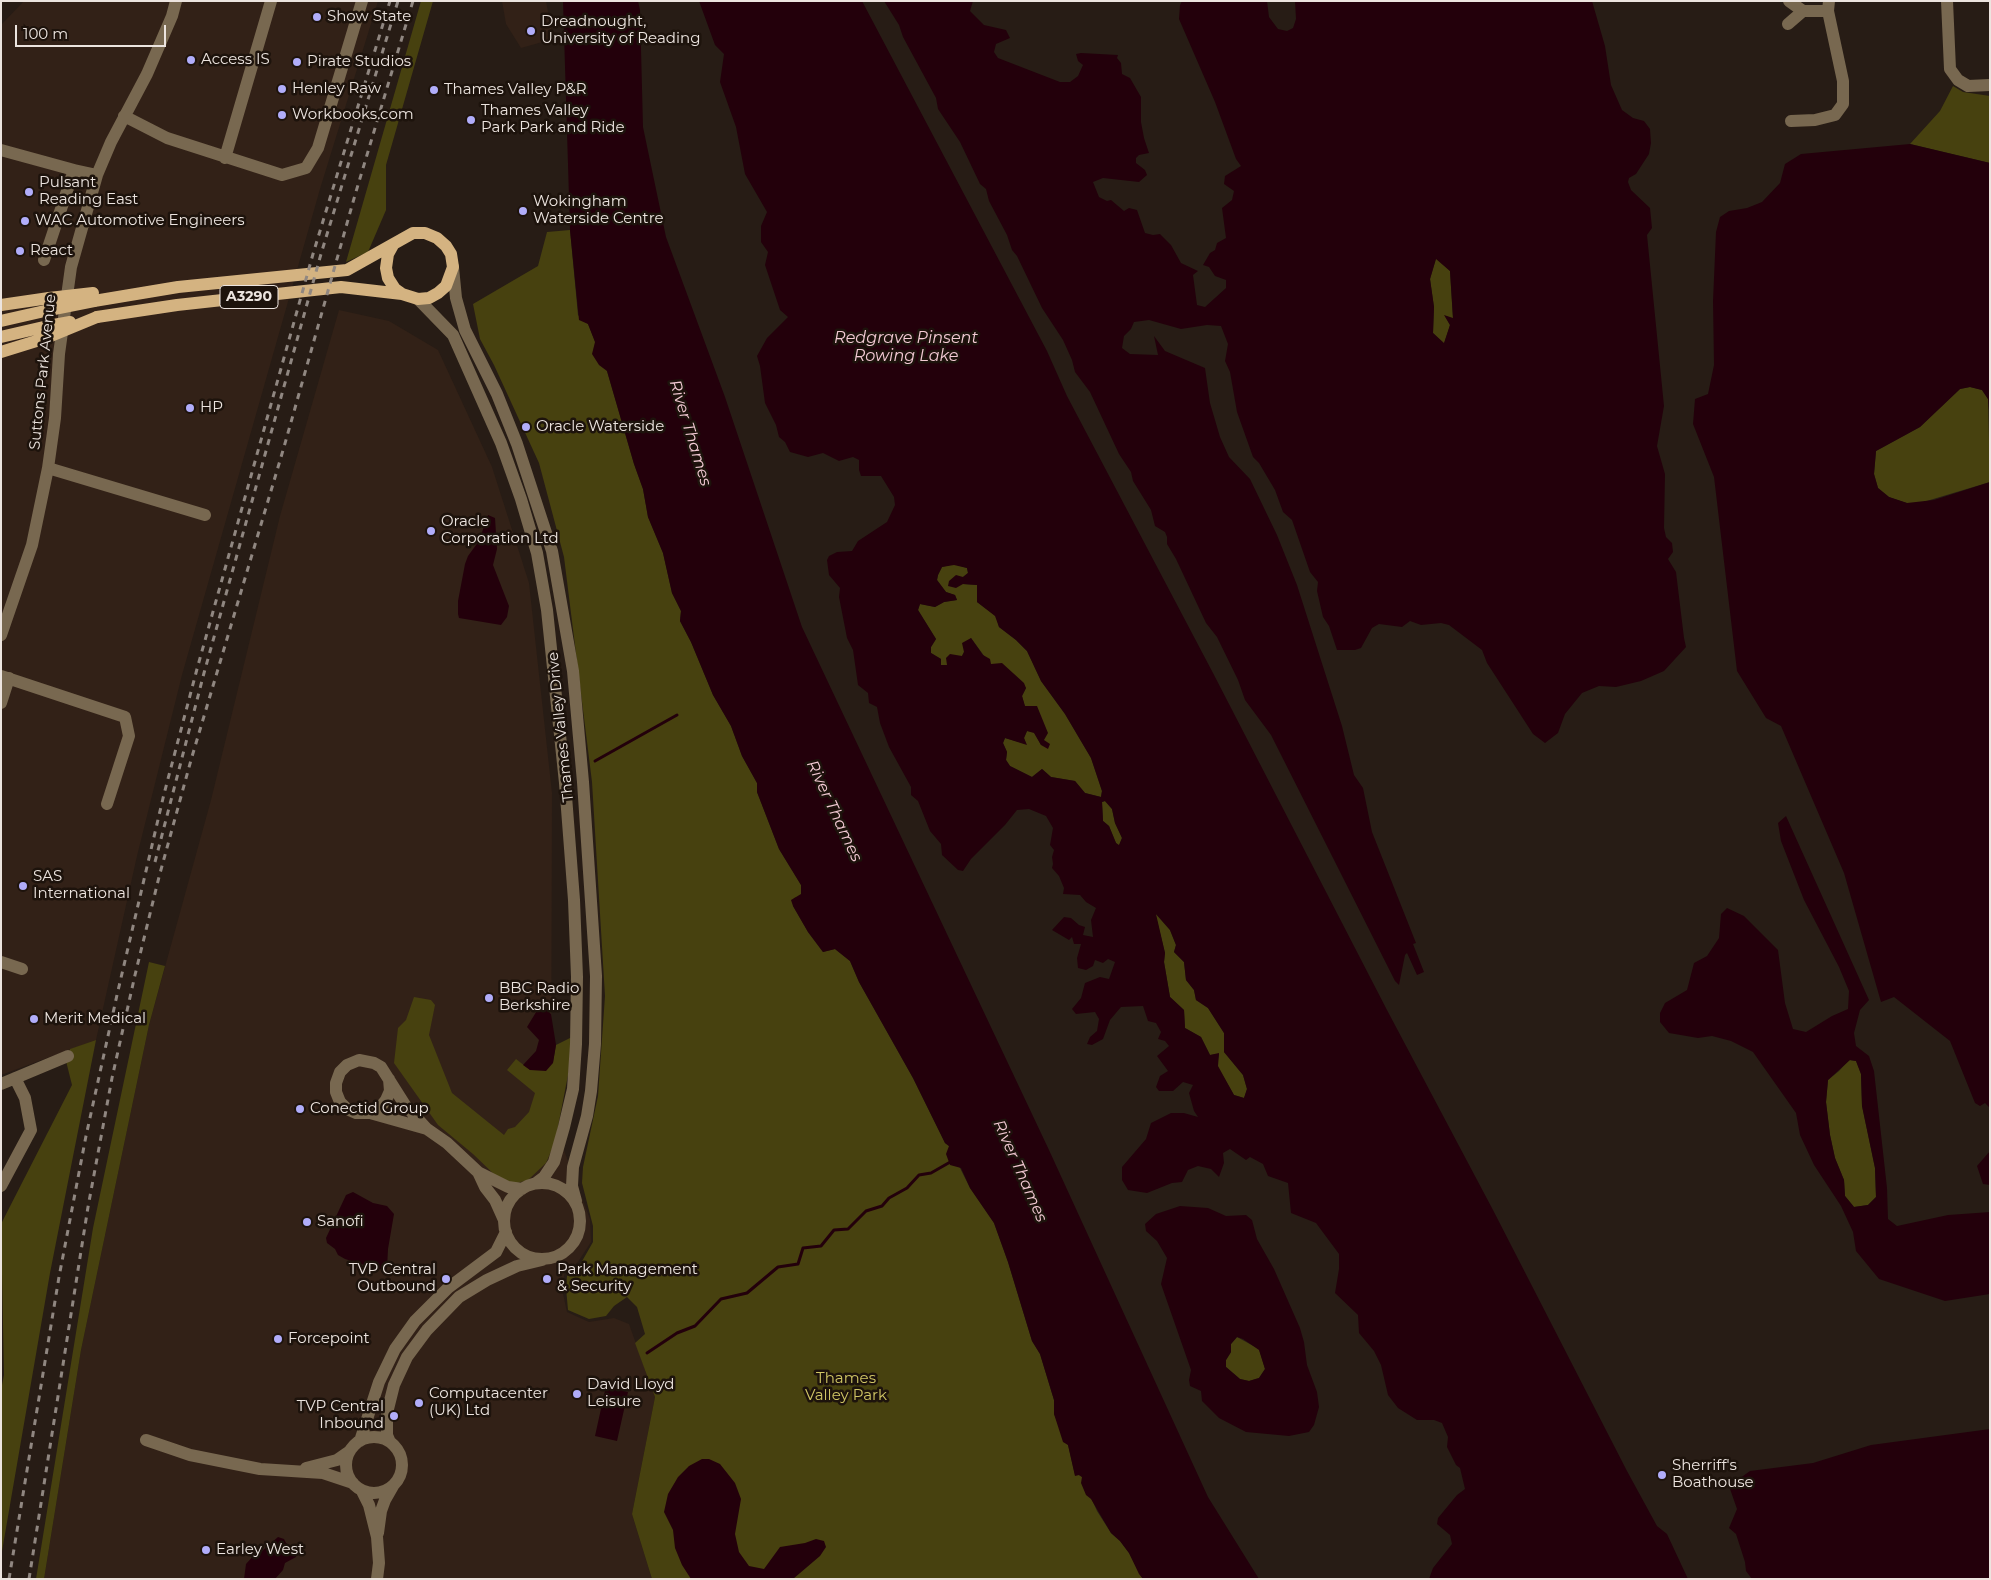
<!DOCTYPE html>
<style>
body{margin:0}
#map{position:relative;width:1991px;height:1580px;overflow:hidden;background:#271c15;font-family:Montserrat,sans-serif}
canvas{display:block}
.frame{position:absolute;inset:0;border:2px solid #ece4df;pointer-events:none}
.scale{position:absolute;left:15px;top:25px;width:151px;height:22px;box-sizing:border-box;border:2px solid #ece4df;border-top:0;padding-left:6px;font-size:15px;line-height:18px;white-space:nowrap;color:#ece4df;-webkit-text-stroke:4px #1d130c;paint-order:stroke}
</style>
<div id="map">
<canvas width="1991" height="1580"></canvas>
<div class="frame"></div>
<div class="scale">100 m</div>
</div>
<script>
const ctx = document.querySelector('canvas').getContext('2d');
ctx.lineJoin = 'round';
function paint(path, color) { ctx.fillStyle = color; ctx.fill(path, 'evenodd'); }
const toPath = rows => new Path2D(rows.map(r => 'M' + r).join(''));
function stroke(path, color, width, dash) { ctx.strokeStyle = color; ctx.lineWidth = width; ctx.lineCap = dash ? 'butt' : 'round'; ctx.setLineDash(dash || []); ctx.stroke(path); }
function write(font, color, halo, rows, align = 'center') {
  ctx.font = font + ' Montserrat,sans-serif'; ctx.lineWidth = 5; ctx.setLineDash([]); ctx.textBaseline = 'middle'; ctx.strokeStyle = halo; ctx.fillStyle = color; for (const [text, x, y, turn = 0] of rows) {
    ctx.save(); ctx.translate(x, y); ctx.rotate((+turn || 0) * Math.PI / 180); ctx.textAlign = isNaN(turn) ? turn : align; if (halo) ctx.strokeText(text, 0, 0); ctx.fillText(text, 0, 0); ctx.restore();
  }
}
paint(toPath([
 [24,1,378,1,320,189,182,675,137,856,96,1040,1,1075,1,25],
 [502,1,546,1,553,39,521,48,506,24],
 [339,310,389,321,438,350,492,467,529,583,552,793,551,1116,590,1219,591,1242,578,1262,565,1271,562,1289,567,1312,589,1322,614,1318,629,1324,655,1397,632,1514,652,1579,44,1579,81,1350,149,1025,211,800,280,516]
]), '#322117');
paint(toPath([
 [421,1,433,1,386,165,386,210,368,252,346,262],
 [1953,86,1963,92,1990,96,1990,163,1910,144,1940,111],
 [570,230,578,315,588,324,607,371,634,464,643,489,648,517,663,553,672,593,681,611,680,621,691,642,713,695,731,726,742,756,757,783,757,792,779,849,801,885,802,894,799,897,794,898,793,906,808,932,823,952,835,949,850,961,859,982,913,1078,945,1143,949,1146,970,1188,994,1223,1008,1262,1032,1341,1040,1354,1054,1400,1054,1414,1068,1445,1075,1475,1079,1475,1082,1477,1097,1511,1111,1533,1120,1541,1129,1553,1143,1579,652,1579,632,1514,655,1397,635,1343,645,1334,637,1307,627,1297,614,1306,606,1316,589,1319,568,1310,566,1288,567,1276,581,1263,593,1242,593,1226,582,1183,583,1167,598,1096,605,996,592,782,564,557,539,463,494,365,480,339,473,304,538,266,547,232],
 [1436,258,1450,271,1453,319,1445,316,1450,325,1444,344,1433,333,1434,307,1430,279],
 [1970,387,1982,390,1988,399,1990,482,1920,503,1907,503,1889,497,1878,488,1874,474,1876,451,1920,427,1960,389],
 [954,564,967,568,968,573,963,577,963,584,977,585,977,602,996,616,999,627,1016,640,1027,651,1041,681,1065,714,1091,758,1102,791,1101,797,1085,793,1075,781,1051,777,1042,769,1032,777,1010,766,1006,760,1007,752,1003,743,1005,738,1026,744,1024,738,1027,731,1034,732,1041,745,1044,740,1025,707,1022,696,1026,688,990,664,971,638,962,656,947,665,941,666,941,659,931,653,931,647,936,639,918,610,920,604,935,607,944,602,957,600,955,595,946,592,937,580,938,575,942,567],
 [1105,801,1112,809,1115,823,1122,838,1119,846,1116,843,1109,826,1103,821,1102,802],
 [1155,913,1170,930,1176,945,1174,952,1184,962,1186,980,1194,990,1196,1000,1208,1008,1224,1033,1224,1052,1243,1075,1247,1089,1244,1098,1234,1095,1217,1066,1219,1054,1210,1055,1201,1037,1185,1028,1184,1010,1170,997,1164,962,1165,953],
 [149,962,165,966,149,1025,81,1350,44,1579,36,1579,93,1228],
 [414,997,431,1000,435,1005,429,1035,452,1093,504,1135,508,1129,515,1127,529,1112,535,1093,507,1070,516,1059,530,1070,553,1062,556,1045,572,1037,569,1070,555,1142,546,1163,528,1180,510,1185,500,1180,473,1154,438,1125,394,1063,398,1028,406,1020],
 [96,1040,50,1273,1,1557,1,1390,4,1375,1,1224,72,1085,66,1061,70,1049],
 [1849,1060,1856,1061,1861,1074,1862,1106,1875,1168,1876,1197,1868,1205,1854,1207,1845,1196,1844,1180,1835,1158,1830,1135,1826,1102,1828,1080,1839,1071],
 [1237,1337,1259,1349,1265,1369,1259,1378,1249,1381,1240,1379,1226,1367,1226,1360,1231,1352,1231,1344]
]), '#47410f');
paint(toPath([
 [563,1,638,1,640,10,643,127,666,237,725,397,802,627,1049,1150,1208,1497,1259,1579,1143,1579,1139,1574,1129,1553,1120,1541,1111,1533,1091,1499,1086,1495,1081,1483,1082,1477,1079,1475,1075,1476,1068,1445,1063,1442,1054,1414,1054,1400,1040,1354,1032,1341,1008,1262,994,1223,970,1188,961,1168,950,1165,946,1154,949,1146,945,1143,913,1078,859,982,850,961,835,949,823,952,808,932,793,906,791,900,801,894,801,885,779,849,757,792,757,783,742,756,731,726,713,695,691,642,680,621,681,611,672,593,663,553,648,517,643,489,634,464,607,371,599,365,592,354,595,342,588,324,579,320,570,230],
 [699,1,862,1,1047,351,1067,396,1213,673,1387,1010,1493,1210,1627,1471,1657,1526,1667,1534,1688,1579,1429,1579,1433,1568,1452,1544,1450,1535,1437,1524,1438,1518,1457,1495,1465,1489,1460,1468,1456,1465,1447,1447,1448,1437,1442,1423,1434,1420,1417,1420,1398,1408,1388,1395,1381,1365,1374,1351,1359,1333,1358,1315,1335,1293,1339,1269,1339,1254,1316,1223,1291,1213,1288,1183,1268,1176,1263,1164,1250,1157,1246,1160,1230,1149,1223,1153,1224,1163,1219,1177,1211,1169,1198,1166,1188,1170,1182,1182,1172,1183,1147,1193,1128,1190,1122,1180,1122,1167,1146,1139,1151,1123,1171,1113,1184,1113,1198,1117,1194,1111,1189,1093,1193,1085,1183,1082,1173,1091,1159,1091,1156,1087,1160,1076,1168,1071,1157,1056,1169,1046,1165,1041,1158,1039,1161,1032,1156,1023,1148,1021,1143,1006,1121,1007,1110,1020,1103,1039,1092,1045,1087,1044,1090,1037,1097,1031,1099,1019,1095,1012,1076,1014,1072,1009,1081,998,1085,983,1100,977,1109,979,1115,962,1108,959,1103,963,1095,960,1093,966,1086,970,1078,968,1077,958,1081,944,1074,944,1072,937,1069,940,1052,930,1064,917,1071,918,1079,925,1085,927,1083,935,1093,937,1091,920,1096,908,1086,902,1080,895,1063,894,1064,888,1059,876,1052,868,1053,864,1052,857,1054,850,1050,845,1053,828,1046,816,1029,809,1017,810,1005,825,971,859,963,871,958,870,942,855,941,844,930,831,918,801,911,795,911,787,889,747,880,723,877,707,869,703,868,693,858,685,853,650,847,638,839,597,840,588,829,575,827,560,829,556,837,552,852,551,858,541,887,522,895,505,894,497,881,476,861,476,859,470,859,460,853,457,839,461,823,453,808,457,790,452,785,442,779,437,776,425,765,403,760,366,757,356,767,338,788,317,780,310,765,265,768,252,761,242,761,226,767,212,745,174,736,127,720,82,724,54,715,45],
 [954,565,967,568,968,573,963,577,956,575,949,581,948,586,956,588,963,584,977,585,977,602,995,616,999,627,1016,640,1027,651,1041,681,1065,714,1091,758,1102,791,1101,797,1085,793,1075,781,1051,777,1042,769,1032,777,1010,766,1006,760,1007,752,1003,743,1005,738,1027,745,1024,738,1027,731,1034,733,1041,745,1048,749,1050,744,1044,740,1048,733,1037,706,1025,706,1022,696,1026,688,1024,683,1002,663,991,664,990,659,983,655,971,638,962,643,964,652,962,656,950,654,946,658,947,665,941,665,941,659,931,653,931,647,936,639,918,610,920,604,935,607,944,602,957,600,955,595,946,592,937,580,938,575,942,567],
 [1105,801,1112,809,1115,823,1122,838,1119,845,1116,843,1109,826,1103,821,1102,802],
 [1156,914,1170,930,1176,945,1174,952,1184,962,1186,980,1194,990,1196,1000,1208,1008,1224,1033,1224,1052,1243,1075,1247,1089,1244,1098,1234,1095,1218,1066,1219,1053,1210,1055,1201,1037,1185,1028,1184,1010,1170,997,1164,962,1165,953],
 [884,1,973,1,970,11,984,25,1006,30,1010,38,996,44,994,52,998,58,1060,82,1070,82,1078,76,1083,65,1078,61,1076,54,1081,53,1118,55,1117,58,1121,63,1122,74,1130,78,1141,97,1141,122,1144,138,1149,153,1139,155,1136,158,1136,163,1145,170,1147,175,1139,182,1103,178,1093,182,1099,197,1107,201,1111,200,1124,211,1129,208,1137,210,1145,233,1153,235,1160,234,1171,245,1181,263,1198,271,1193,275,1197,305,1205,307,1226,288,1226,280,1215,276,1209,267,1203,265,1210,253,1215,250,1217,243,1226,238,1222,208,1232,200,1234,191,1224,184,1225,176,1241,166,1236,159,1215,102,1179,19,1180,5,1182,1,1267,1,1269,17,1278,29,1287,31,1293,28,1296,19,1295,1,1592,1,1605,46,1611,85,1622,110,1633,118,1644,121,1650,129,1651,143,1649,154,1636,174,1629,178,1628,182,1631,190,1650,208,1652,228,1647,235,1664,406,1657,446,1665,474,1664,528,1666,537,1672,543,1673,552,1668,559,1676,572,1684,638,1686,647,1664,671,1641,681,1616,687,1599,686,1582,693,1565,714,1558,733,1545,743,1533,734,1487,663,1482,650,1449,625,1441,623,1421,625,1410,621,1402,627,1379,624,1372,628,1361,648,1355,650,1337,650,1329,626,1323,617,1317,591,1318,582,1310,572,1292,520,1283,512,1275,490,1259,463,1253,457,1237,412,1230,372,1225,361,1228,344,1221,326,1207,325,1181,329,1149,320,1134,322,1131,329,1124,336,1122,348,1130,354,1158,355,1154,336,1165,351,1205,368,1210,403,1220,437,1229,457,1250,479,1277,535,1297,585,1342,726,1354,775,1363,788,1372,832,1416,943,1413,944,1424,972,1417,975,1407,953,1405,955,1399,985,1395,981,1271,735,1245,700,1238,680,1217,637,1206,623,1176,559,1167,544,1167,537,1165,532,1155,526,1151,510,1133,481,1131,472,1119,454,1090,392,1075,372,1072,360,1063,340,1042,308,1017,256,1012,250,1007,235,989,201,986,189,980,184,960,142,938,109,936,98,903,37,899,25],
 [1436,259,1450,271,1453,318,1444,315,1450,325,1444,343,1433,333,1434,307,1430,279],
 [1910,144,1990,163,1990,421,1988,399,1982,390,1970,387,1960,389,1920,427,1876,451,1874,474,1878,488,1889,497,1907,503,1934,500,1990,482,1990,1108,1985,1103,1980,1106,1975,1103,1950,1041,1894,997,1881,1002,1844,873,1781,726,1766,718,1737,671,1714,477,1693,424,1695,399,1708,394,1714,365,1713,301,1716,232,1720,217,1729,211,1747,208,1762,202,1780,183,1785,164,1801,154],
 [488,515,495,518,497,549,493,565,509,606,507,617,501,625,459,618,458,614,458,601,465,564,468,556,479,541],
 [1786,816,1869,1000,1860,1010,1854,1033,1856,1046,1869,1056,1874,1071,1887,1188,1888,1219,1897,1226,1948,1215,1990,1212,1990,1294,1945,1301,1879,1279,1856,1251,1853,1232,1841,1206,1814,1165,1800,1135,1796,1113,1753,1052,1731,1041,1712,1036,1698,1038,1669,1033,1660,1022,1660,1013,1665,1003,1687,990,1694,963,1707,956,1719,938,1721,914,1727,908,1744,916,1778,950,1785,1003,1793,1029,1806,1032,1832,1016,1848,1009,1849,991,1839,967,1804,900,1781,841,1778,823],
 [1850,1060,1856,1061,1861,1074,1862,1106,1875,1168,1876,1197,1868,1205,1854,1207,1845,1196,1844,1180,1835,1158,1830,1135,1826,1102,1828,1080],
 [541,1004,551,1014,556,1045,553,1063,546,1071,530,1070,523,1065,536,1051,539,1040,527,1027],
 [1990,1151,1990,1185,1983,1184,1977,1166],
 [353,1192,373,1203,387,1206,394,1214,388,1249,387,1269,377,1269,345,1259,338,1255,335,1249,327,1243,326,1238,346,1195],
 [1180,1206,1208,1208,1226,1216,1246,1215,1252,1220,1257,1239,1274,1269,1300,1328,1304,1342,1307,1365,1317,1392,1319,1407,1314,1425,1309,1432,1289,1436,1246,1432,1219,1418,1202,1401,1201,1391,1190,1386,1189,1380,1191,1370,1161,1284,1167,1258,1157,1241,1146,1231,1145,1224,1156,1214],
 [1237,1337,1243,1339,1259,1350,1265,1369,1259,1378,1249,1381,1240,1379,1226,1367,1226,1360,1231,1352,1231,1344],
 [606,1386,628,1392,617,1441,595,1436],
 [1990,1429,1990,1579,1752,1579,1746,1571,1745,1562,1736,1534,1729,1528,1737,1509,1729,1486,1750,1471,1813,1463,1871,1445],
 [702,1459,709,1459,720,1464,735,1483,741,1499,735,1534,739,1552,749,1566,764,1569,780,1547,805,1543,816,1539,824,1541,826,1547,820,1556,793,1579,691,1579,682,1565,675,1548,673,1530,664,1512,668,1494,678,1477,689,1466],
 [278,1537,284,1539,286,1543,293,1548,297,1553,296,1557,285,1563,283,1570,275,1579,244,1579,246,1564,255,1554,262,1551]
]), '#23000b');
stroke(toPath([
 [595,761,677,715],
 [647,1353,677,1333,695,1326,721,1299,747,1293,778,1267,798,1264,803,1248,821,1246,834,1230,848,1229,866,1211,882,1206,889,1198,907,1188,919,1175,931,1173,952,1161]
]), '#23000b', 3);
stroke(toPath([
 [1789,1,1803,11,1828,11],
 [1947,1,1950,69,1958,80,1968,86,1990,85],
 [1788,24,1803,11],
 [124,116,167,138,282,175,306,168,318,148,362,1],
 [1791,121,1815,120,1835,115,1843,104,1843,81,1828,11,1829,1],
 [1,150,74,170],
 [225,158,271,1],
 [44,260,74,170,97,175],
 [453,267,456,298,465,330,497,394,517,444,552,551,573,671,583,782,596,976,595,1044,591,1091,587,1116,573,1167,572,1186,576,1201],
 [418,299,453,335,501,443,521,499,537,553,547,610,565,783,574,900,577,977,576,1044,573,1089,564,1127,554,1162,544,1177,536,1183],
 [48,468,205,515],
 [1,635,32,545,48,468,55,418,59,354,71,267,97,175,111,142,147,74,172,16,176,1],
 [1,676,125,717,129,736,107,804],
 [1,703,9,678],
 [1,962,22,969],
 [1,1084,68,1056],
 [370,1113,378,1110,386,1100,390,1091,389,1079],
 [427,1129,370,1113,356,1113,347,1109,340,1102,336,1092,336,1083,340,1072,347,1065,359,1060,374,1063,381,1067,405,1105,427,1129,447,1143,478,1172,508,1187,522,1189],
 [478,1172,485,1187,495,1200,504,1220],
 '504 1221a38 38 0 1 1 76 0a38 38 0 1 1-76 0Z',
 [1,1186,31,1130,25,1098,15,1078],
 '346 1465a28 28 0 1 1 56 0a28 28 0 1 1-56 0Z',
 [146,1440,190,1455,260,1469,323,1473,353,1483],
 [360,1441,379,1382,395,1349,415,1321,448,1288,496,1252,506,1232],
 [390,1442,387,1435,387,1413,394,1385,407,1357,427,1330,459,1297,487,1280,517,1266,542,1260],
 [306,1468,337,1460,350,1451],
 [362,1491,369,1505,377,1537,379,1563,377,1579],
 [378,1533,381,1511,385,1500,393,1486]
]), '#786850', 12);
stroke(toPath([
 [94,301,178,287,347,270,413,233,425,233,437,238,446,246,451,254,453,267,446,286,438,293,429,298,418,299,402,294,395,289,388,278,386,268,388,254,393,245],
 [1,305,49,298],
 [97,317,177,305,341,287,402,294],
 [1,321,49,310],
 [1,337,48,326],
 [1,352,46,338]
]), '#d4b381', 12);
stroke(toPath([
 [155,862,204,673,321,254,398,1],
 [9,1579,59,1277,86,1136,117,995,164,794,197,669,313,254,390,1],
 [29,1579,88,1207,112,1078,135,975,159,877,191,760,284,447,355,195,413,1]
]), '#908781', 3, [6, 6]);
stroke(toPath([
 [49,298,93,293],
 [49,310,94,301],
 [48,326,70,322],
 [46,338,97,317]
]), '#d4b381', 12);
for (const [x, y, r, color] of [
 [317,17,5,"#b1adfa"],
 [531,31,5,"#b1adfa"],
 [191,60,5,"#b1adfa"],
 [297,62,5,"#b1adfa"],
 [282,89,5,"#b1adfa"],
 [434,90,5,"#b1adfa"],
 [282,115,5,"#b1adfa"],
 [471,120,5,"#b1adfa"],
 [29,192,5,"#b1adfa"],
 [523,211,5,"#b1adfa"],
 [25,221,5,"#b1adfa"],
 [20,251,5,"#b1adfa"],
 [190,408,5,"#b1adfa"],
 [526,427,5,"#b1adfa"],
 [431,531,5,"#b1adfa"],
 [23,886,5,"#b1adfa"],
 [489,998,5,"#b1adfa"],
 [34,1019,5,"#b1adfa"],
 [300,1109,5,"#b1adfa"],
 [307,1222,5,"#b1adfa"],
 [446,1279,5,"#b1adfa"],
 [547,1279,5,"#b1adfa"],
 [278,1339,5,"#b1adfa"],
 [577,1394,5,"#b1adfa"],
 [419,1403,5,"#b1adfa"],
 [394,1416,5,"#b1adfa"],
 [1662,1475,5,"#b1adfa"],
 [206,1550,5,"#b1adfa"]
]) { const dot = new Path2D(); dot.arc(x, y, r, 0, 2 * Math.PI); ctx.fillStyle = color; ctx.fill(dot); stroke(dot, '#1d130c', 2); }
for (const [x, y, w] of [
 [249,297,58]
]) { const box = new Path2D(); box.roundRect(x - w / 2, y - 11.5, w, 23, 4); ctx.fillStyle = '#1d130c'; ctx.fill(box); stroke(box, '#ece4df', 1); }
write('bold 14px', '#ece4df', null, [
 ["A3290",249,297]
]);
write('15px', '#ece4df', '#1d130c', [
 ["Show State",327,17],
 ["Dreadnought,",541,22],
 ["University of Reading",541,39],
 ["Access IS",201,60],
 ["Pirate Studios",307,62],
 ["Henley Raw",292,89],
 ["Thames Valley P&R",444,90],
 ["Thames Valley",481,111],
 ["Park Park and Ride",481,128],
 ["Workbooks.com",292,115],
 ["Pulsant",39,183],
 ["Reading East",39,200],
 ["Wokingham",533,202],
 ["Waterside Centre",533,219],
 ["WAC Automotive Engineers",35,221],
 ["React",30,251],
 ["HP",200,408],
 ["Oracle Waterside",536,427],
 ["Oracle",441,522],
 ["Corporation Ltd",441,539],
 ["SAS",33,877],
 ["International",33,894],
 ["BBC Radio",499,989],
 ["Berkshire",499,1006],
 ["Merit Medical",44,1019],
 ["Conectid Group",310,1109],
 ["Sanofi",317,1222],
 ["TVP Central",436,1270,"right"],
 ["Outbound",436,1287,"right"],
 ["Park Management",557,1270],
 ["& Security",557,1287],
 ["Forcepoint",288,1339],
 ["David Lloyd",587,1385],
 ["Leisure",587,1402],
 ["Computacenter",429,1394],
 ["(UK) Ltd",429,1411],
 ["TVP Central",384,1407,"right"],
 ["Inbound",384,1424,"right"],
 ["Sherriff's",1672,1466],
 ["Boathouse",1672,1483],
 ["Earley West",216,1550]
], 'left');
write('15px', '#ece4df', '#1d130c', [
 ["Suttons Park Avenue",43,372,-84],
 ["Thames Valley Drive",561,727,-96]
]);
write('15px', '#d1c665', '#1d130c', [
 ["Thames",846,1379],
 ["Valley Park",846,1396]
]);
write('italic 16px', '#f4cbd5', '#1d130c', [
 ["Redgrave Pinsent",906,338],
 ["Rowing Lake",906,356],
 ["River Thames",690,433,73],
 ["River Thames",834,811,65],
 ["River Thames",1020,1171,66]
]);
</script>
